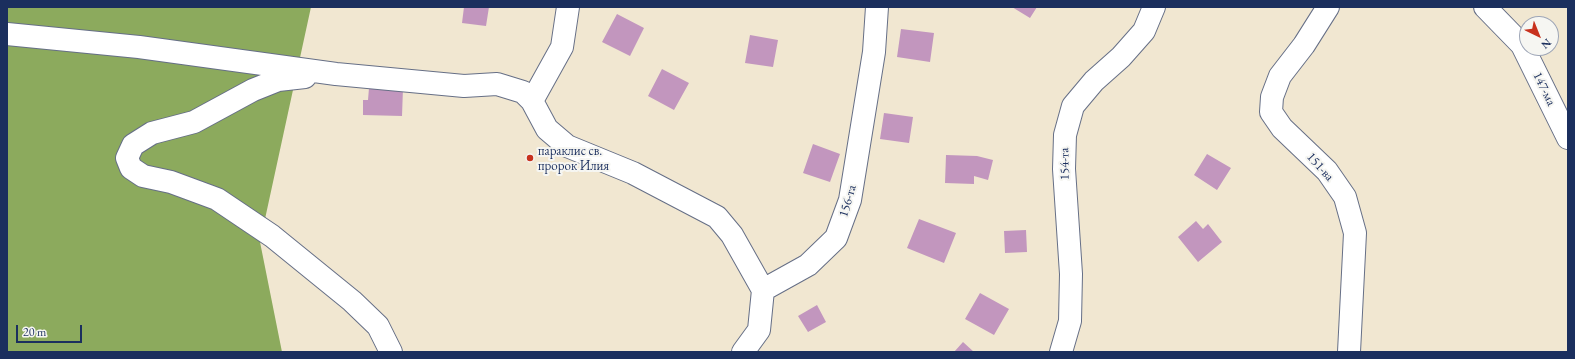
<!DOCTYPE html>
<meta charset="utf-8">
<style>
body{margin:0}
#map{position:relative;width:1575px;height:359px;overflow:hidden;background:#f1e7d1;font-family:"EB Garamond",serif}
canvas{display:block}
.frame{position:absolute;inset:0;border:8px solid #1b2f5e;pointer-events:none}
.north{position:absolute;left:1519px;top:16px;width:40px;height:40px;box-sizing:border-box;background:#f6f6f2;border:1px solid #9ea6b7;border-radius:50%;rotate:137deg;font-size:11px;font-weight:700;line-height:16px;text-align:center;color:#1b2f5e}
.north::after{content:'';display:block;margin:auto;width:14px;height:18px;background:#c8321e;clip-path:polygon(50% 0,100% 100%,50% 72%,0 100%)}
.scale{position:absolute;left:16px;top:325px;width:66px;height:18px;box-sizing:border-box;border:2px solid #1b2f5e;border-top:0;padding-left:5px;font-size:12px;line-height:14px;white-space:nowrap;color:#1b2f5e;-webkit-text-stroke:3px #f6f6f2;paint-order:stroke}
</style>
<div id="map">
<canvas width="1575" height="359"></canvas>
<div class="frame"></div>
<div class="north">N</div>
<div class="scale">20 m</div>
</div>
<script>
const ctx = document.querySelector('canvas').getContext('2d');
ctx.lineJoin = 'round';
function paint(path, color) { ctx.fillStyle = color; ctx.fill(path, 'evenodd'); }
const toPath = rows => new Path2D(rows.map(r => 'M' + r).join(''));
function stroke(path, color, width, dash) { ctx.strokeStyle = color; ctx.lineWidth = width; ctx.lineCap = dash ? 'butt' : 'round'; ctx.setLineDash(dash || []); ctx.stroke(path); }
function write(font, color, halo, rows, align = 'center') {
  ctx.font = font + ' "EB Garamond",serif'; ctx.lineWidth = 4; ctx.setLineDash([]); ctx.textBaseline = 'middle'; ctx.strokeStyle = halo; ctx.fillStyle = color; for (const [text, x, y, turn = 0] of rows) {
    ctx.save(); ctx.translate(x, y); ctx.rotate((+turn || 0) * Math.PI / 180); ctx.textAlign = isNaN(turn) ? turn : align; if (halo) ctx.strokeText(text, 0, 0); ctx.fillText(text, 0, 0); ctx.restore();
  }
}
paint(toPath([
 [7,7,311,7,260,242,282,352,7,352]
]), '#8caa5d');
paint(toPath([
 [464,7,489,7,486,26,462,23],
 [1012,7,1037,7,1030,18],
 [617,14,644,28,630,56,602,42],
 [901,29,934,33,930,62,897,57],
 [750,35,778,40,773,67,745,63],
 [662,69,689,83,674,110,648,96],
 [369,88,403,88,402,116,363,115,363,100,368,100],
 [884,113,913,117,909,143,880,139],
 [813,144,840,154,830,182,803,173],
 [1207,154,1231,168,1217,190,1194,175],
 [946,155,977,156,993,160,988,180,974,176,974,184,945,183],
 [919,219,956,233,944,263,907,248],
 [1196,221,1203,229,1208,224,1222,242,1198,262,1178,237],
 [1026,230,1027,252,1005,253,1004,231],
 [980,293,1009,309,994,335,965,319],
 [817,305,826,322,808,332,798,316],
 [963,342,974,352,954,352]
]), '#c296be');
const street = toPath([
 [1328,7,1304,45,1280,76,1272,97,1271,112,1282,128,1327,171,1345,197,1355,233,1349,352],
 [1485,7,1522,45,1568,138],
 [7,34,139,47,336,74,464,86,497,84,523,92,532,101,547,129,567,146,633,173,717,217,732,235,763,290],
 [305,77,278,80,253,90,194,122,152,133,133,145,127,158,131,168,143,176,171,182,217,199,272,236,352,301,378,326,391,352],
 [532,101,562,47,568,7],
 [743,352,759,330,763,290,808,265,836,238,850,200,874,52,877,7],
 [1061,352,1070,321,1071,274,1064,169,1065,135,1073,106,1094,81,1121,57,1144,31,1154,7]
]);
stroke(street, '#666f86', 24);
stroke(street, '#fff', 22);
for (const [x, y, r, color] of [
 [530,158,4,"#c8321e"]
]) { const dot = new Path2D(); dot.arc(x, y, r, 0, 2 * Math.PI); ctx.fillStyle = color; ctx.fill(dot); stroke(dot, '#f6f6f2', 1.5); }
write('13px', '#1b2f5e', '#f6f6f2', [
 ["147-ма",1544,89,64],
 ["154-та",1065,164,-91],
 ["151-ва",1320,167,48],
 ["156-та",848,201,-74]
]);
write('13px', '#1b2f5e', '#f6f6f2', [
 ["параклис св.",538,151],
 ["пророк Илия",538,166]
], 'left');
</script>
